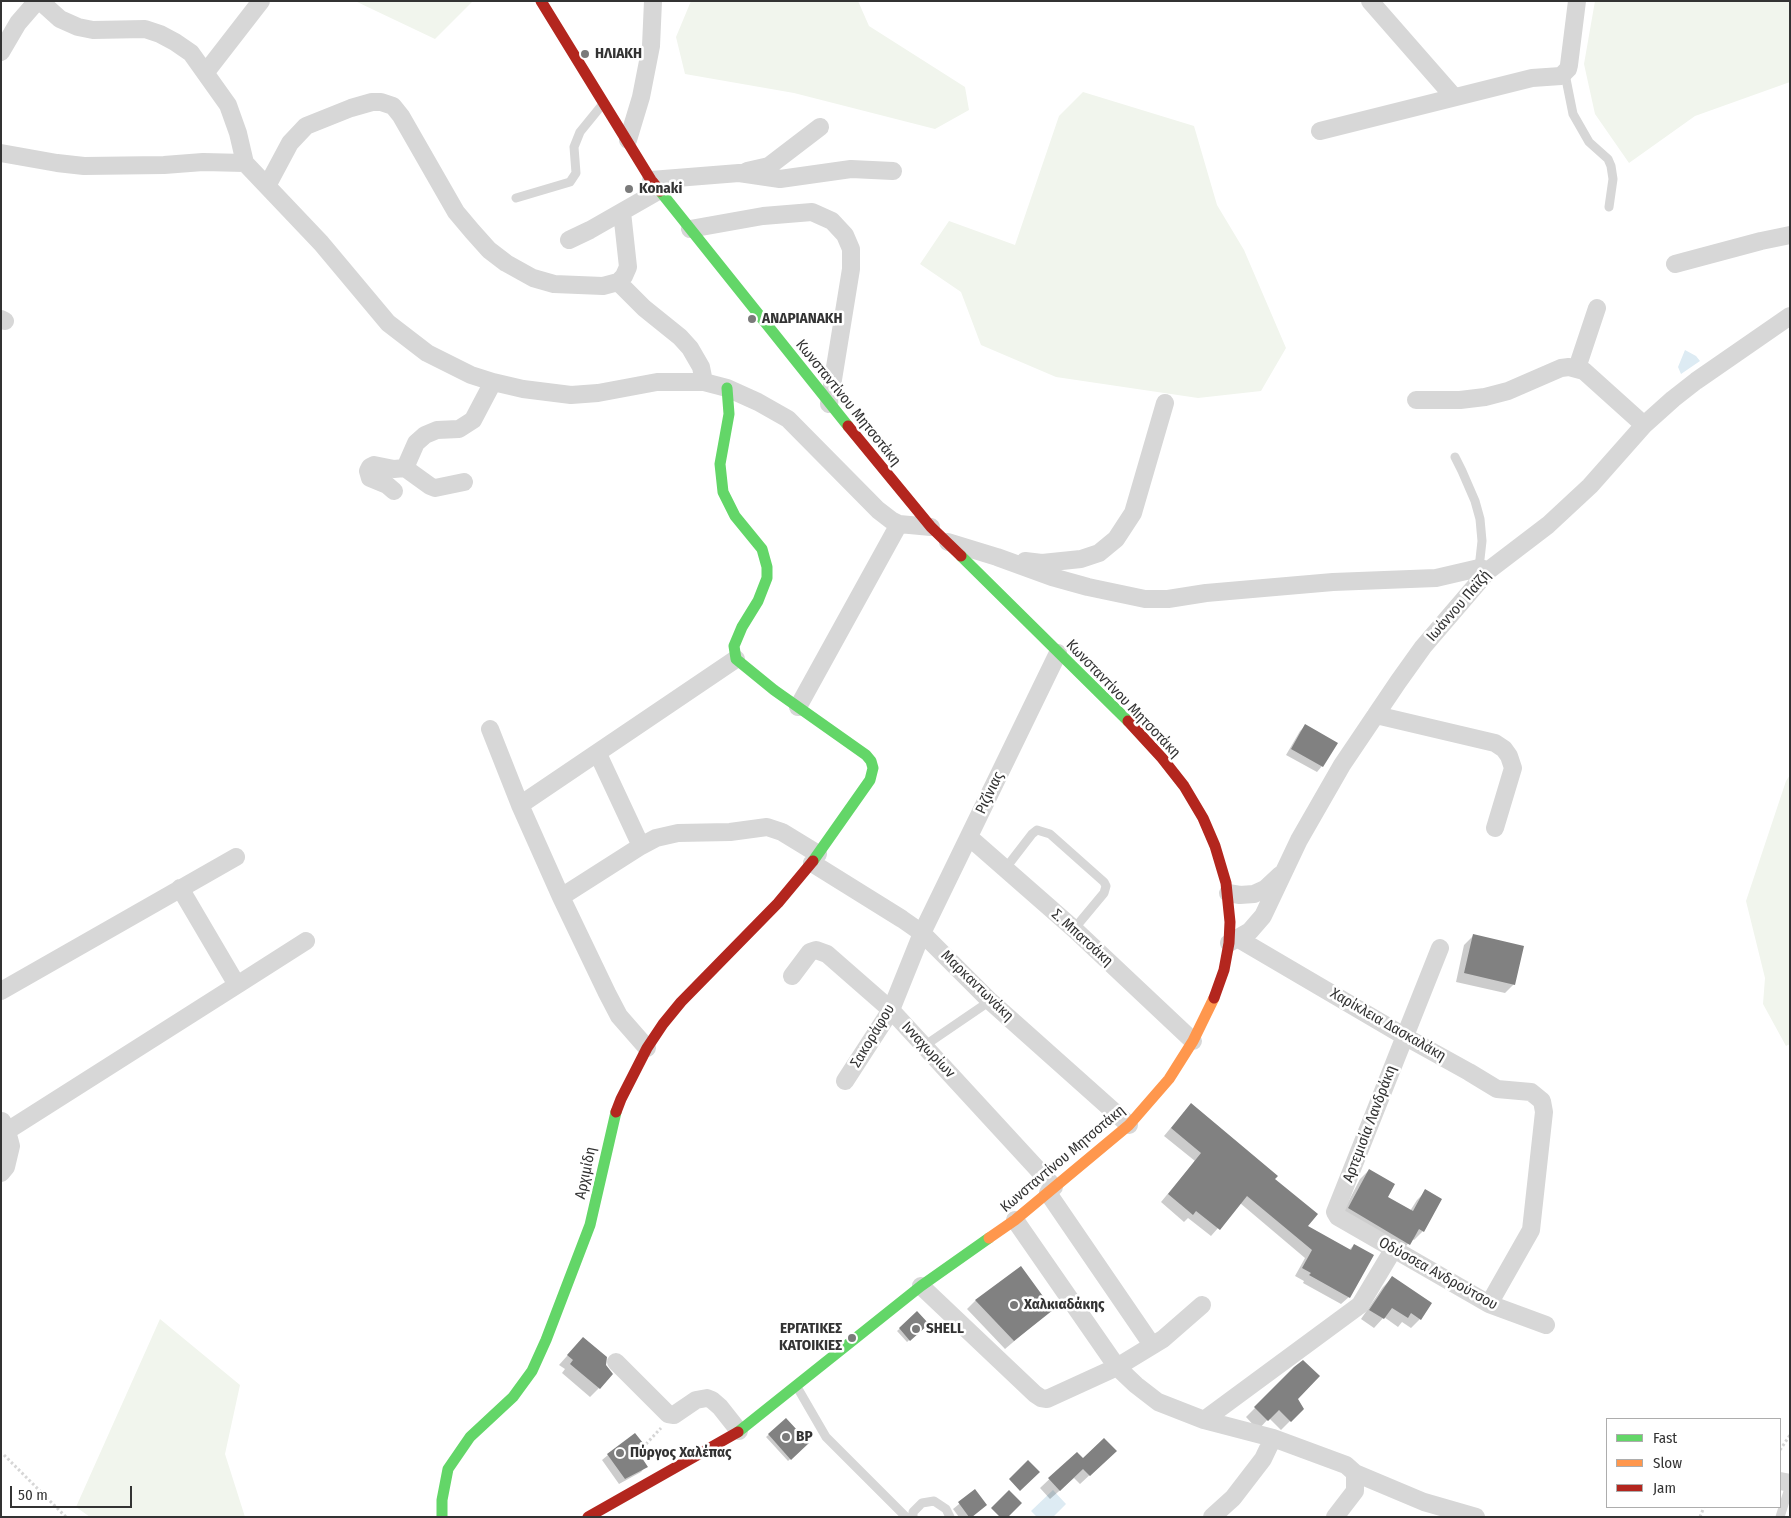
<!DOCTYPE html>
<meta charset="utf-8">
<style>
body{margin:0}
#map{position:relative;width:1791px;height:1518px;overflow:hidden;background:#fff;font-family:"Fira Sans Condensed",sans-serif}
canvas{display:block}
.frame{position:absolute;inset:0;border:2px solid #333;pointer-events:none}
.legend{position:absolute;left:1606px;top:1418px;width:175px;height:90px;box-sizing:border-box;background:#fff;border:1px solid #adadad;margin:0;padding:6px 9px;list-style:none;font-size:15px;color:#333}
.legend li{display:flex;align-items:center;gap:10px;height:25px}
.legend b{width:25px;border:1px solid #adadad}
.scale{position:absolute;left:10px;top:1486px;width:122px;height:22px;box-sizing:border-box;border:2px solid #333;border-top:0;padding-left:6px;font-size:15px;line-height:18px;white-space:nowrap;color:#333;-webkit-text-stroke:4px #fff;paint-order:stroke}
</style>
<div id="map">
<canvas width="1791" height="1518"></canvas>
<div class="frame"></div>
<ul class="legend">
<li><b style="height:6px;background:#63d668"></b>Fast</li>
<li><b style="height:6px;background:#ff974d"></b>Slow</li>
<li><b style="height:6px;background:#b3261e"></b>Jam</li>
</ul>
<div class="scale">50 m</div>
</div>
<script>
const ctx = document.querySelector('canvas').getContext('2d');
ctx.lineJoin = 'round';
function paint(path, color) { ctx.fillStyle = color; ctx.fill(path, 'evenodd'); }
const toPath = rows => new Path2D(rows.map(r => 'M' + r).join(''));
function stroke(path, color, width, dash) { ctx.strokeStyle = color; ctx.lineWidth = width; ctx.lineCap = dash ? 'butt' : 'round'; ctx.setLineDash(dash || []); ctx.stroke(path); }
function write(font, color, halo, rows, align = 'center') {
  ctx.font = font + ' "Fira Sans Condensed",sans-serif'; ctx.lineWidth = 5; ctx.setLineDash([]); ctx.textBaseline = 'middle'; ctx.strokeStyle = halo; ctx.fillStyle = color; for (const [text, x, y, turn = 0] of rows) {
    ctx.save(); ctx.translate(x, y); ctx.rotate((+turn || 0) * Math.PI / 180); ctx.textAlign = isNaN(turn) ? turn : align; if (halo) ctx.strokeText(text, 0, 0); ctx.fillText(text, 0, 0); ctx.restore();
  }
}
paint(toPath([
 [355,1,473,1,435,39],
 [691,1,858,1,869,26,965,87,969,110,935,129,794,93,685,74,676,37],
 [1595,1,1790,1,1790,82,1695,116,1629,163,1595,114,1584,64],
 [1083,92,1194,126,1217,205,1244,250,1286,348,1261,391,1198,398,1056,377,981,345,961,292,920,264,949,221,1015,245,1059,116],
 [1790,775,1790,1044,1786,1046,1763,1004,1765,978,1746,901,1786,781],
 [160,1319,240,1385,225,1454,245,1517,90,1517,76,1507]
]), '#f1f5ed');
paint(toPath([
 [1685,350,1696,356,1700,361,1681,374,1678,367],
 [1053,1490,1066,1504,1053,1517,1037,1517,1031,1511]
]), '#ddebf3');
paint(toPath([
 [1306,725,1322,766,1317,772,1286,755,1300,731],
 [1473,936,1514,984,1505,993,1456,982,1464,945],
 [1184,1112,1274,1179,1306,1227,1349,1250,1354,1245,1349,1297,1341,1304,1303,1283,1304,1281,1295,1276,1305,1258,1240,1203,1211,1236,1188,1218,1184,1222,1161,1202,1195,1161,1164,1136],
 [1369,1170,1386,1198,1410,1211,1417,1200,1426,1191,1423,1231,1414,1240,1412,1239,1400,1253,1340,1218,1360,1179],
 [1021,1268,1051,1310,1005,1349,967,1309,975,1301],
 [1392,1278,1420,1319,1411,1328,1402,1322,1398,1327,1384,1317,1374,1328,1361,1319,1383,1287],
 [917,1313,927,1324,907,1342,897,1331],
 [583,1338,599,1388,590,1397,562,1373,565,1369,559,1365],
 [1295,1368,1296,1399,1302,1409,1281,1430,1269,1418,1258,1430,1246,1417],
 [786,1419,808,1443,788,1461,766,1437],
 [634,1449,646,1466,641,1472,619,1484,602,1460,608,1455],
 [1077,1453,1082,1460,1106,1460,1080,1484,1074,1478,1050,1499,1040,1488],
 [975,1491,972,1517,959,1517,953,1509]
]), '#0003');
paint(toPath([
 [1305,724,1338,743,1323,767,1291,749],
 [1473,934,1524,946,1515,985,1464,973],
 [1191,1103,1278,1176,1275,1179,1318,1214,1308,1226,1351,1250,1354,1244,1374,1255,1350,1298,1309,1275,1311,1273,1302,1268,1312,1250,1247,1196,1220,1230,1196,1211,1193,1215,1168,1194,1201,1153,1171,1128],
 [1369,1169,1395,1184,1388,1197,1413,1211,1425,1189,1442,1199,1424,1232,1419,1229,1410,1245,1348,1208],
 [1021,1266,1053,1310,1014,1341,975,1300],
 [1392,1276,1432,1303,1421,1320,1411,1313,1408,1318,1392,1308,1384,1319,1369,1310],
 [917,1311,929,1324,910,1341,899,1328],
 [583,1337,607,1357,606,1365,613,1374,600,1389,570,1364,573,1360,567,1355],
 [1303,1360,1320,1376,1298,1399,1304,1409,1291,1422,1279,1410,1268,1421,1254,1407,1294,1367],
 [786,1418,809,1443,791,1460,768,1434],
 [635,1433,643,1443,636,1449,648,1467,625,1479,607,1454],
 [1104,1438,1117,1451,1090,1476,1083,1469,1060,1491,1048,1478,1077,1452,1083,1458],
 [1028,1460,1040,1472,1020,1491,1009,1479],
 [975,1489,987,1505,972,1517,969,1517,958,1502],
 [1009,1490,1022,1503,1008,1517,1000,1517,991,1508]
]), '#818181');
stroke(toPath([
 [646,1444,661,1428],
 [1780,1450,1790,1435],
 [4,1455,66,1517],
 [1700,1517,1704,1507]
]), '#d6d6d6', 3, [2.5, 2.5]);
stroke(toPath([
 [1565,74,1573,114,1589,142,1608,159,1611,166,1613,179,1609,207],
 [516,198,570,182,576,173,574,147,580,132,602,105],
 [1455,457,1462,471,1475,501,1480,519,1482,541,1479,568],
 [1005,869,1032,834,1037,830,1050,834,1104,882,1106,886,1104,893,1074,929],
 [924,1046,990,1001],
 [797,1387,826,1437,906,1517],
 [913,1517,913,1512,922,1503,934,1501,946,1509,950,1517],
 [1780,1517,1790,1485]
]), '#d7d7d7', 9);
stroke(toPath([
 [40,1,60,19,78,27,93,30,145,29,160,34,175,42,191,53,228,105,238,133,245,163,321,243,388,323,427,353,471,375,493,382,523,389,571,395,598,393,657,382,704,382,727,388,758,402,788,419,878,510,891,520,899,524,931,527],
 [1370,1,1454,97],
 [1,52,18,23,37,1],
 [206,72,261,1],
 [1320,131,1532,78,1561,76,1568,69,1569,65,1577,1],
 [628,140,641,97,651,46,653,1],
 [1,153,57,163,84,166,164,165,203,162,245,163],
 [747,171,769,166,820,127],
 [651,180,739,173,780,179,851,169,893,171],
 [267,186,290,143,306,126,351,108,372,102,381,102,393,106,401,116,456,212,472,231,489,250,506,263,533,278,554,284,603,286,618,282,624,276,628,267,622,212],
 [690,229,763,216,812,212,832,221,845,235,851,249,851,269,829,404],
 [569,240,590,230,660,190],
 [1675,264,1761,241,1790,235],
 [618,282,644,308,680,337,690,348,701,367,704,382],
 [1,319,5,321],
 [1577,368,1597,308],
 [1416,400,1460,400,1485,397,1508,391,1561,368,1569,367,1584,371,1644,425],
 [405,468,430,486,435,488,464,482],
 [394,491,387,485,370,478,368,471,370,467,374,465,394,469,405,468,416,443,425,435,437,430,459,429,473,420,493,382],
 [948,542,997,557,1052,577,1088,587,1145,599,1168,599,1206,593,1333,582,1436,578,1479,568,1489,570],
 [1025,561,1042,563,1081,559,1099,553,1116,539,1133,513,1165,403],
 [798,707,899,524],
 [1376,715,1495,743,1504,749,1509,756,1513,768,1495,828],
 [490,729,520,805,561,897,607,993,619,1016,647,1048],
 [598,754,641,846],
 [520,805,736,659],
 [969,837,1074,929,1193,1041],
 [812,863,902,919,922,933,990,1001,1129,1125],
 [1228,893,1240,895,1254,894,1265,889,1280,875],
 [561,897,641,846,656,838,678,833,730,832,767,827,782,832,818,854],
 [1237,938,1404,1036,1469,1072,1497,1089,1531,1092,1542,1101,1544,1112,1531,1230,1489,1304],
 [1229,943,1250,931,1263,916,1299,840,1342,765,1398,682,1423,647,1489,570,1548,525,1590,486,1644,425,1673,399,1696,381,1790,316],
 [1440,948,1335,1212,1338,1217,1489,1304,1546,1325],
 [792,976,810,952,816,950,827,954,891,1010,1054,1187],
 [237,985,306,941],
 [1,991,236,857],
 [845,1081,891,1010,922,933,1058,653],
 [7,1131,237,985,180,888],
 [1,1173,6,1167,11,1146,7,1131,2,1121],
 [1048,1193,1152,1345],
 [1015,1220,1117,1367,1136,1385,1158,1402,1204,1420,1273,1438,1346,1465,1355,1473,1424,1502,1476,1517],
 [921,1286,1035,1394,1041,1398,1047,1399,1117,1367,1163,1339,1202,1305],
 [616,1362,668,1414,674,1415,696,1400,707,1398,712,1400,720,1407,739,1431],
 [1204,1420,1360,1305,1393,1250],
 [1780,1481,1790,1483],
 [1212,1517,1233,1498,1263,1459,1273,1438],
 [1335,1517,1355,1491,1355,1473]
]), '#d7d7d7', 18);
stroke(toPath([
 [660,191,848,426],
 [727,388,729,414,720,464,723,492,735,516,762,549,767,567,767,578,758,601,742,627,734,646,736,659,774,690,866,755,871,761,873,768,870,780,813,861],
 [961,556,1128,721],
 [738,1432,921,1286,989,1238],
 [442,1517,442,1500,448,1469,470,1437,513,1397,532,1371,546,1340,590,1225,616,1112]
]), '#63d668', 11);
stroke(toPath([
 [989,1238,1015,1220,1129,1125,1169,1079,1193,1041,1214,998]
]), '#ff974d', 11);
stroke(toPath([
 [541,1,651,180,660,191],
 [848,426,931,527,961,556],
 [1128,721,1162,758,1184,786,1203,818,1215,846,1226,883,1230,922,1229,943,1224,970,1214,998],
 [616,1112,621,1099,647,1048,663,1024,681,1002,778,903,813,861],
 [588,1517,738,1432]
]), '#b3261e', 11);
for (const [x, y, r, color] of [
 [585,54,5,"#7a7a7a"],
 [629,189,5,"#7a7a7a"],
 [752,319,5,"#7a7a7a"],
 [1014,1305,5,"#7a7a7a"],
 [916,1329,5,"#7a7a7a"],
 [852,1338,5,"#7a7a7a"],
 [786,1437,5,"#7a7a7a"],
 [620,1453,5,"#7a7a7a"]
]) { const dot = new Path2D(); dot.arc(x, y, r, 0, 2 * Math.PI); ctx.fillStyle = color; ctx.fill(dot); stroke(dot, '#fff', 2); }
write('bold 15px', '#333', '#fff', [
 ["ΗΛΙΑΚΗ",595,54],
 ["Konaki",639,189],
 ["ΑΝΔΡΙΑΝΑΚΗ",762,319],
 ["Χαλκιαδάκης",1024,1305],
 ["ΕΡΓΑΤΙΚΕΣ",842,1329,"right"],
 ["ΚΑΤΟΙΚΙΕΣ",842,1346,"right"],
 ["SHELL",926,1329],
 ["BP",796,1437],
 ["Πύργος Χαλέπας",630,1453]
], 'left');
write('15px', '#333', '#fff', [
 ["Κωνσταντίνου Μητσοτάκη",848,403,51],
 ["Ιωάννου Παϊζή",1459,606,-49],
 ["Κωνσταντίνου Μητσοτάκη",1123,699,46],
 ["Ριζίνιας",990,793,-64],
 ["Σ. Μπατσάκη",1082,938,42],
 ["Μαρκαντωνάκη",977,986,44],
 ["Χαρίκλεια Δασκαλάκη",1388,1025,30],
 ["Σακοράφου",873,1036,-59],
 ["Ινναχωρίων",928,1050,47],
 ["Αρτεμισία Λανδράκη",1370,1124,-69],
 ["Κωνσταντίνου Μητσοτάκη",1063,1159,-40],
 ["Αρχιμίδη",586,1173,-78],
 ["Οδύσσεα Ανδρούτσου",1438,1274,29]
]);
</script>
